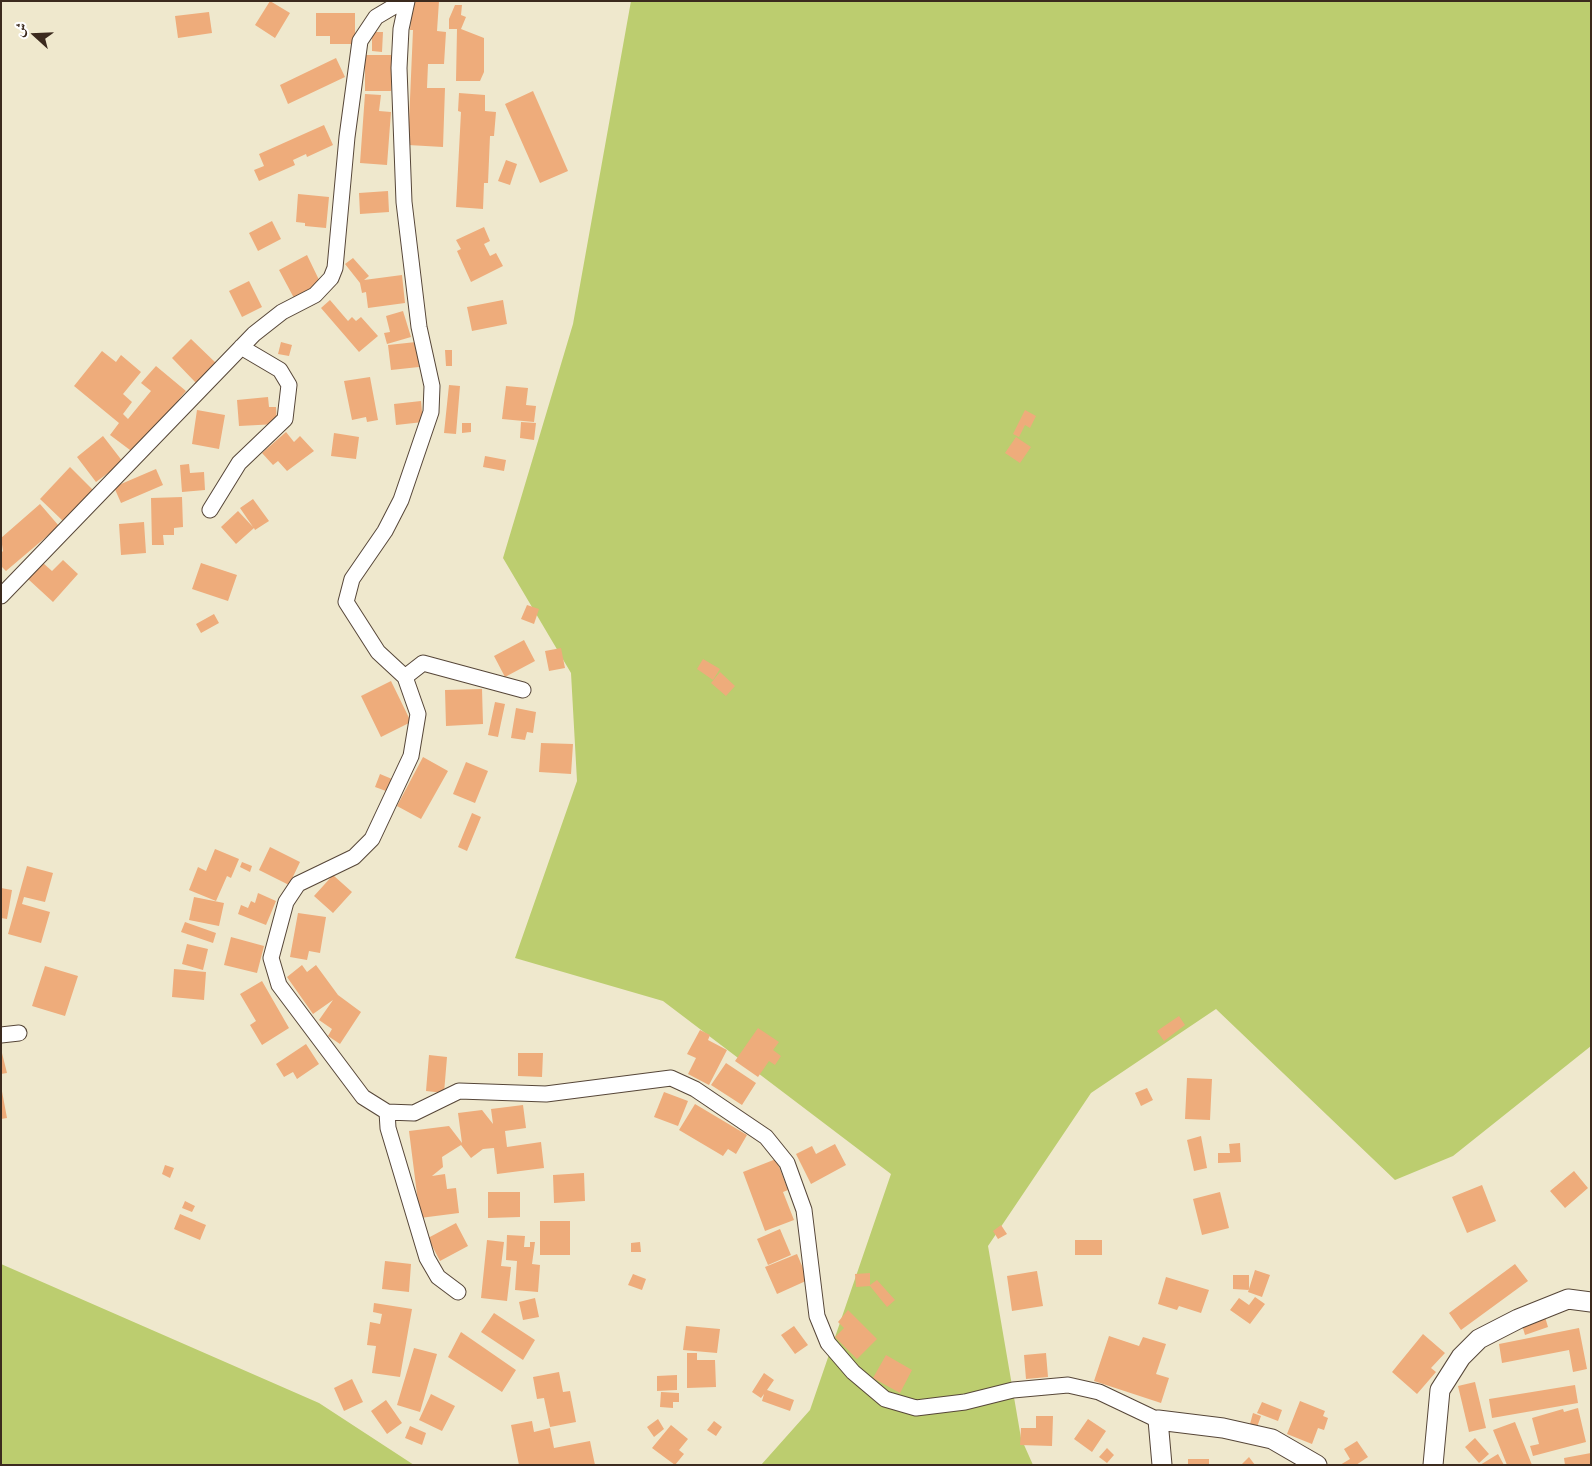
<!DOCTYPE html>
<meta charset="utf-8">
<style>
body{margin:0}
#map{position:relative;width:1592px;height:1466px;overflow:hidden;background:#efe8cd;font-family:Alegreya,Amiri,serif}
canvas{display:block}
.frame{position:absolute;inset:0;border:2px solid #3b2a1e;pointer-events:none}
.north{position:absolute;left:10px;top:10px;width:50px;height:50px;-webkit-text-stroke:4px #fff;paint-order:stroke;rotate:290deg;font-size:14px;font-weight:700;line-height:20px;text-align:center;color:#3b2a1e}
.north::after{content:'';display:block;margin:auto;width:18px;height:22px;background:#3b2a1e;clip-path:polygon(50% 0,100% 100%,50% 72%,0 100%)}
</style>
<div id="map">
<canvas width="1592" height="1466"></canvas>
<div class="frame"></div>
<div class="north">ش</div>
</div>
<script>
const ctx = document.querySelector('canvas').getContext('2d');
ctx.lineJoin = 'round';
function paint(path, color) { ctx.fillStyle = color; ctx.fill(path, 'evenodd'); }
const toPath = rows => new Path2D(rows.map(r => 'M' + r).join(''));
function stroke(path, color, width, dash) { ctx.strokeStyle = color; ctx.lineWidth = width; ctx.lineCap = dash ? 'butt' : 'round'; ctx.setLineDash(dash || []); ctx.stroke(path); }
paint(toPath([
 [631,1,1591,1,1591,1046,1453,1156,1395,1180,1216,1009,1091,1093,988,1246,1021,1438,1033,1465,761,1465,810,1410,891,1174,663,1001,515,958,577,781,571,673,503,558,573,324],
 [1,1264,319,1403,414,1465,1,1465]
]), '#bccd6f');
paint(toPath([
 [270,1,290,13,275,38,255,25],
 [412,1,439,1,437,31,446,32,444,64,428,64,427,88,445,88,443,147,408,145,413,30,410,30],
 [455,5,462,5,461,15,466,17,461,29,484,38,484,72,480,81,456,81,457,29,449,29,449,19],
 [209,12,212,33,178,38,175,16],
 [316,13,355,13,355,44,330,44,330,36,316,36],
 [372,32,383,32,382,52,372,51],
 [365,55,391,55,391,91,365,91],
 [336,58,345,77,288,104,280,85],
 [533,91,568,171,540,183,505,104],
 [459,93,485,95,485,111,496,112,494,136,490,136,488,183,484,183,483,209,456,207,461,112,458,111],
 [365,94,381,95,379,111,391,112,387,165,360,163],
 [324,125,333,145,307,157,306,154,293,160,295,165,259,181,254,170,264,166,259,154],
 [506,160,517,164,510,185,498,181],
 [388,191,389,212,360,214,359,193],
 [298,194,329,197,326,228,305,226,305,223,296,222],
 [272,221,281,239,258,251,249,233],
 [484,227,490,241,484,244,490,256,496,253,503,266,471,282,457,251,461,249,456,240],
 [307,255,321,284,294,298,279,270],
 [353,258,369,276,364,280,402,275,405,303,368,308,366,292,362,293,360,283,345,264],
 [249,281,262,307,242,317,229,291],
 [330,300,348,321,352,317,356,321,361,317,378,336,359,352,321,308],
 [503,300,507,324,472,331,467,307],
 [403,311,411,337,387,344,384,333,390,332,386,316],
 [191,339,217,364,197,384,172,358],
 [281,342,292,345,289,356,278,354],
 [416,342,419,367,391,370,388,345],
 [445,350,452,350,452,366,446,366],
 [102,351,116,362,121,355,141,372,123,394,132,402,123,414,128,419,151,391,141,383,156,366,186,391,134,453,110,435,119,423,74,386],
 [370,377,378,420,367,422,366,417,352,420,344,381],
 [449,385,460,386,456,434,444,433],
 [506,386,528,388,526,405,536,406,534,422,502,419],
 [268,397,269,407,276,407,277,424,239,426,237,400],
 [421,401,423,422,396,425,394,404],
 [197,410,225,415,219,449,192,444],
 [1025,410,1036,416,1030,428,1025,425,1019,437,1013,434],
 [521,422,536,423,534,440,520,438],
 [462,423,471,423,471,432,462,433],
 [286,432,294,442,300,436,314,451,287,471,278,461,273,465,262,453],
 [334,433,359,437,356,459,331,456],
 [103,436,123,462,96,482,77,457],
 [1016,437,1031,447,1020,463,1005,453],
 [485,456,506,460,504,471,483,467],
 [189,464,190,473,204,472,205,490,182,492,180,465],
 [70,467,93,490,63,521,40,499],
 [156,469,163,485,121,503,114,487],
 [182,497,183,527,174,528,174,535,163,535,164,545,152,545,151,498],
 [253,499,269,521,255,530,254,528,236,544,221,527,238,511,253,527,240,508],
 [40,504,59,526,6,571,1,566,1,553,3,551,1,538],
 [144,522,146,553,121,555,119,524],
 [63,560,78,574,53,602,28,579,43,563,52,571],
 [201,563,237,575,228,601,192,589],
 [527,605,539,609,534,624,521,619],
 [214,614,219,623,201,633,196,624],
 [524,640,535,661,505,677,494,656],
 [561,648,565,668,549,671,545,651],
 [703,659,720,669,713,680,697,669],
 [720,672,735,686,726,696,711,683],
 [391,681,411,722,381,737,361,696],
 [482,689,483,724,446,726,445,690],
 [495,702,505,704,498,737,488,735],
 [516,708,536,712,533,733,527,732,525,740,511,738],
 [541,743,573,744,571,774,539,772],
 [423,757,448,771,421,819,397,806],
 [466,762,488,771,475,803,453,794],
 [380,774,392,779,386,791,375,787],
 [472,813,481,817,467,851,458,847],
 [270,847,300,862,289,885,259,870],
 [215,849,239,859,231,878,227,876,216,901,189,890,198,867,206,871],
 [242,862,252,866,250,872,240,867],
 [27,866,53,873,45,902,24,897,22,904,50,912,41,943,8,934],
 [333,875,352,892,333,913,314,896],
 [1,888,12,890,7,919,1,918],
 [258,893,276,901,266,925,238,914,241,905,248,908,251,901,255,903],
 [194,897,224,903,219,926,189,920],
 [298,913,326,917,320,953,309,951,307,960,290,957],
 [185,922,216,933,213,943,181,932],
 [231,937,264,946,257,973,224,965],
 [187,944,208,949,203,970,182,964],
 [302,965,307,972,316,965,338,995,361,1012,340,1044,328,1036,332,1029,319,1020,333,1000,313,1014,287,977],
 [45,966,78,976,65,1016,32,1006],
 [174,969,206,972,204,1000,172,997],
 [262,981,289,1028,262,1045,250,1025,256,1021,240,994],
 [1179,1016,1185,1025,1164,1041,1157,1031],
 [758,1028,779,1042,773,1050,781,1056,775,1065,769,1061,758,1077,735,1061],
 [700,1030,710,1035,708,1040,727,1050,709,1085,688,1074,696,1058,687,1054],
 [306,1044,319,1064,297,1079,293,1072,284,1077,276,1064],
 [1,1049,7,1073,1,1074],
 [518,1053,543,1053,542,1077,518,1076],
 [429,1055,447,1057,444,1093,426,1091],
 [726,1063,756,1083,742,1105,711,1085],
 [1187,1078,1212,1079,1210,1120,1185,1119],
 [1,1086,7,1118,1,1119],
 [1147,1088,1153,1100,1141,1106,1135,1093],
 [664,1092,688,1101,678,1126,654,1117],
 [695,1104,747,1135,736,1154,728,1149,723,1156,679,1130],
 [523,1105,526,1128,505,1131,507,1147,541,1142,544,1168,497,1174,494,1148,483,1149,471,1158,461,1145,442,1157,443,1167,432,1176,445,1174,447,1189,456,1188,459,1213,420,1218,409,1131,449,1126,462,1143,458,1113,482,1110,493,1124,491,1109],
 [1201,1136,1207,1168,1194,1171,1187,1140],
 [1240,1143,1241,1162,1218,1163,1218,1153,1230,1153,1229,1144],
 [835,1144,846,1165,811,1184,796,1154,812,1146,816,1154],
 [776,1159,788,1190,783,1192,794,1220,765,1231,743,1172],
 [165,1165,174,1168,170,1178,162,1174],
 [1574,1171,1588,1188,1565,1208,1550,1191],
 [584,1173,585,1201,554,1203,553,1175],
 [1482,1185,1496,1221,1467,1233,1452,1197],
 [488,1192,520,1192,520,1217,488,1218],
 [1220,1192,1229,1228,1202,1235,1193,1199],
 [185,1201,195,1206,192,1212,182,1208],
 [180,1214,206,1225,200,1240,174,1229],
 [540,1221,570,1221,570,1255,540,1255],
 [456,1223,468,1246,440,1261,428,1238],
 [1001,1225,1007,1234,998,1239,993,1231],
 [780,1229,791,1255,768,1265,757,1239],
 [507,1235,525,1236,524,1247,530,1247,530,1242,535,1242,532,1264,540,1265,538,1292,515,1290,517,1261,506,1260],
 [487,1240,504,1242,501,1266,511,1267,507,1301,481,1298],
 [1075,1240,1102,1240,1102,1255,1075,1255],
 [640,1242,641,1252,631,1252,631,1243],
 [797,1254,808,1280,777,1294,765,1267],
 [385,1261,411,1264,409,1292,382,1289],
 [1515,1264,1528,1281,1461,1330,1449,1313],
 [1255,1270,1270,1275,1262,1297,1248,1292],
 [1037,1271,1043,1306,1012,1311,1007,1276],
 [870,1273,870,1285,877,1280,895,1300,887,1307,870,1286,856,1287,855,1274],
 [633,1274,646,1279,642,1290,628,1285],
 [1233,1275,1249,1275,1249,1290,1233,1289],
 [1166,1277,1209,1290,1201,1313,1179,1306,1177,1310,1158,1304],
 [1255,1297,1265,1304,1250,1324,1230,1310,1239,1298,1249,1305],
 [535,1298,539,1317,523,1320,519,1302],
 [374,1303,412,1309,400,1377,372,1373,376,1346,367,1345,370,1322,380,1324,382,1314,373,1312],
 [848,1310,877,1339,857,1359,835,1337,844,1328,838,1322],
 [494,1313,535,1340,523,1360,481,1332],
 [1545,1317,1548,1327,1525,1335,1522,1325],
 [686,1326,720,1329,717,1353,683,1350],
 [794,1326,808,1345,795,1354,781,1335],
 [1579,1328,1587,1369,1573,1372,1569,1350,1502,1363,1499,1344],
 [461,1332,516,1370,502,1392,448,1357],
 [1423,1334,1445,1353,1431,1368,1436,1372,1417,1394,1392,1372],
 [1109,1336,1139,1346,1143,1337,1166,1344,1156,1374,1169,1378,1161,1403,1094,1381],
 [414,1348,437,1354,420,1412,397,1405],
 [687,1353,697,1353,697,1360,715,1360,716,1387,687,1388],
 [1046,1353,1048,1377,1026,1379,1024,1355],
 [886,1355,912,1370,900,1393,873,1378],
 [559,1372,563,1392,570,1391,576,1422,550,1427,544,1398,537,1399,533,1377],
 [764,1373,774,1380,767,1390,794,1400,790,1411,762,1401,764,1394,761,1398,752,1392],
 [677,1375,677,1390,657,1391,657,1376],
 [352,1379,363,1402,344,1411,334,1388],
 [1475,1382,1486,1428,1469,1432,1458,1386],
 [1575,1385,1578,1403,1492,1418,1489,1399],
 [661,1392,679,1393,679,1402,673,1402,673,1408,660,1407],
 [431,1394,455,1406,442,1431,419,1420],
 [386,1400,402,1423,387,1434,371,1411],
 [1300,1401,1325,1411,1323,1416,1328,1418,1324,1430,1318,1428,1312,1444,1287,1434],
 [1262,1402,1282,1410,1278,1421,1257,1413],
 [1578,1408,1586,1442,1533,1456,1530,1446,1539,1444,1532,1418,1563,1409,1564,1412],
 [1253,1413,1261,1416,1257,1427,1250,1424],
 [1036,1416,1053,1416,1052,1446,1020,1445,1021,1428,1036,1428],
 [658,1419,664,1429,654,1437,647,1427],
 [1088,1419,1106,1431,1092,1452,1074,1439],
 [532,1421,534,1432,550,1428,554,1448,590,1441,595,1465,519,1465,511,1425],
 [714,1421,722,1427,716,1436,707,1430],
 [1515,1422,1532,1465,1507,1465,1493,1430],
 [671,1425,688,1439,679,1450,684,1454,675,1465,652,1448],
 [410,1426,426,1433,422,1445,405,1438],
 [1475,1438,1489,1454,1479,1463,1465,1447],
 [1357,1441,1368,1457,1356,1465,1340,1465,1350,1459,1344,1449],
 [1107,1448,1114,1455,1107,1463,1099,1457],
 [1591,1453,1591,1465,1565,1465,1564,1458],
 [1498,1454,1504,1465,1480,1465],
 [1249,1457,1255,1465,1241,1465],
 [1188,1459,1209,1459,1209,1465,1188,1465]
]), '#eeac7b');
const minor = toPath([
 [407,1,401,29,399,68,404,202,419,327,432,386,431,412,401,500,385,531,352,579,346,602,378,652,405,677,418,714,411,756,372,839,354,857,298,884,286,902,271,958,279,985,363,1097,387,1112,414,1113,459,1091,546,1094,671,1078,695,1089,766,1137,787,1163,804,1210,817,1316,828,1343,853,1372,885,1399,916,1408,965,1402,1013,1390,1068,1385,1099,1392,1158,1420],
 [210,510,239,463,285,419,289,385,280,370,241,347],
 [1,596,254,334,282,312,315,295,331,278,335,268,347,137,360,41,376,17,403,1],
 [405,677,423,663,523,690],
 [1,1035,19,1033],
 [387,1112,388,1128,427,1258,438,1277,458,1292]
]);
const tertiary = toPath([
 [1162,1465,1158,1420,1223,1428,1272,1439,1317,1465],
 [1433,1465,1440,1390,1461,1357,1479,1339,1518,1319,1568,1299,1591,1302]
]);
stroke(minor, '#564638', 17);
stroke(tertiary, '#564638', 21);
stroke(minor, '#fff', 15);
stroke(tertiary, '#fff', 19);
</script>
